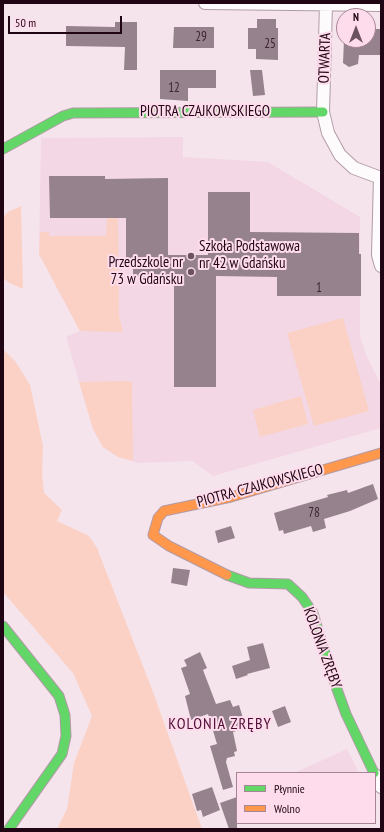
<!DOCTYPE html>
<meta charset="utf-8">
<style>
body{margin:0}
#map{position:relative;width:384px;height:832px;overflow:hidden;background:#f6e4ed;font-family:"PT Sans Narrow",sans-serif}
canvas{display:block}
.frame{position:absolute;inset:0;border:4px solid #200514;pointer-events:none}
.legend{position:absolute;left:236px;top:772px;width:140px;height:52px;box-sizing:border-box;background:#fedcec;border:1px solid #a58696;margin:0;padding:5px 7px;list-style:none;font-size:12px;color:#200514}
.legend li{display:flex;align-items:center;gap:8px;height:20px}
.legend b{width:20px;border:1px solid #a58696}
.north{position:absolute;left:336px;top:8px;width:40px;height:40px;box-sizing:border-box;background:#fedcec;border:1px solid #a58696;border-radius:50%;rotate:0deg;font-size:11px;font-weight:700;line-height:16px;text-align:center;color:#200514}
.north::after{content:'';display:block;margin:auto;width:14px;height:18px;background:#6b5360;clip-path:polygon(50% 0,100% 100%,50% 72%,0 100%)}
.scale{position:absolute;left:8px;top:16px;width:114px;height:18px;box-sizing:border-box;border:2px solid #200514;border-top:0;padding-left:5px;font-size:12px;line-height:14px;white-space:nowrap;color:#200514;-webkit-text-stroke:3px #fedcec;paint-order:stroke}
</style>
<div id="map">
<canvas width="384" height="832"></canvas>
<div class="frame"></div>
<ul class="legend">
<li><b style="height:5px;background:#63d668"></b>Płynnie</li>
<li><b style="height:5px;background:#ff974d"></b>Wolno</li>
</ul>
<div class="north">N</div>
<div class="scale">50 m</div>
</div>
<script>
const ctx = document.querySelector('canvas').getContext('2d');
ctx.lineJoin = 'round';
function paint(path, color) { ctx.fillStyle = color; ctx.fill(path, 'evenodd'); }
const toPath = rows => new Path2D(rows.map(r => 'M' + r).join(''));
function stroke(path, color, width, dash) { ctx.strokeStyle = color; ctx.lineWidth = width; ctx.lineCap = dash ? 'butt' : 'round'; ctx.setLineDash(dash || []); ctx.stroke(path); }
function write(font, color, halo, rows, align = 'center') {
  ctx.font = font + ' "PT Sans Narrow",sans-serif'; ctx.lineWidth = 4; ctx.setLineDash([]); ctx.textBaseline = 'middle'; ctx.strokeStyle = halo; ctx.fillStyle = color; for (const [text, x, y, turn = 0] of rows) {
    ctx.save(); ctx.translate(x, y); ctx.rotate((+turn || 0) * Math.PI / 180); ctx.textAlign = isNaN(turn) ? turn : align; if (halo) ctx.strokeText(text, 0, 0); ctx.fillText(text, 0, 0); ctx.restore();
  }
}
paint(toPath([
 [183,137,183,157,268,162,360,217,360,336,366,355,381,385,381,428,213,476,192,461,138,463,118,457,103,447,93,429,66,337,80,331,39,254,41,138],
 [347,749,359,773,294,773]
]), '#f3d7e5');
paint(toPath([
 [21,206,23,289,10,283,3,278,3,217,8,212],
 [107,218,118,218,119,316,123,332,80,331,39,254,40,232,49,232,49,236,106,236],
 [343,318,369,411,314,426,287,333],
 [3,349,15,361,30,385,43,446,42,473,44,493,62,510,57,521,89,536,97,548,153,692,202,829,57,829,67,809,74,763,92,716,73,673,3,592],
 [127,381,132,382,133,461,118,457,103,447,93,429,79,382],
 [301,396,308,424,260,437,253,410]
]), '#fad1c4');
paint(toPath([
 [257,19,276,19,276,28,278,28,278,60,256,59,256,49,248,49,248,28,257,28],
 [115,22,137,22,137,70,124,70,125,47,66,46,66,26,115,27],
 [174,27,214,27,214,48,173,48],
 [368,29,381,29,381,55,359,55,358,64,349,67,343,63,344,40,368,40],
 [160,70,216,70,216,88,188,88,188,101,160,99],
 [250,70,262,70,265,95,253,96],
 [49,176,105,176,105,179,168,178,168,255,208,255,208,192,250,192,250,232,359,233,359,254,361,254,361,296,277,296,277,277,216,276,216,387,174,387,174,276,133,277,133,262,126,262,126,218,50,218],
 [373,484,378,499,350,511,324,519,326,528,313,532,311,526,284,534,283,530,279,531,274,513,328,497,327,495,347,490,348,493],
 [231,526,235,538,218,543,215,531],
 [173,568,190,570,187,586,171,583],
 [263,643,270,668,247,674,248,675,236,679,232,666,250,660,247,647],
 [200,652,207,668,203,670,216,704,230,700,233,707,239,705,246,728,233,732,237,751,234,752,235,756,227,758,226,762,233,787,223,790,210,746,217,744,208,714,191,720,185,696,190,694,181,668,187,666,184,660],
 [285,706,291,722,278,727,272,711],
 [212,787,220,810,203,817,201,810,197,811,192,794],
 [237,797,237,829,229,829,220,803]
]), '#95828c');
const street = toPath([
 [205,3,381,5],
 [326,4,323,112,328,133,340,155,354,168,381,178],
 [380,177,378,255,381,266],
 [375,775,381,787]
]);
const fast = toPath([
 [3,149,63,116,73,113,323,112],
 [227,575,249,583,288,584,302,597,313,613,330,670,346,714,374,773],
 [3,626,59,696,65,715,66,736,62,754,9,829]
]);
const slow = toPath([
 [227,575,169,546,153,535,158,518,164,511,231,497,381,453]
]);
stroke(street, '#b19ba7', 14);
stroke(fast, '#b19ba7', 11);
stroke(slow, '#b19ba7', 11);
stroke(street, '#fefbfc', 12);
stroke(fast, '#63d668', 9);
stroke(slow, '#ff974d', 9);
for (const [x, y, r, color] of [
 [191,256,4,"#6b5360"],
 [191,272,4,"#6b5360"]
]) { const dot = new Path2D(); dot.arc(x, y, r, 0, 2 * Math.PI); ctx.fillStyle = color; ctx.fill(dot); stroke(dot, '#fedcec', 1.5); }
write('13px', '#3d2432', null, [
 ["29",201,37],
 ["25",270,44],
 ["12",174,88],
 ["1",319,288],
 ["78",314,513]
]);
write('15px', '#200514', '#fedcec', [
 ["OTWARTA",325,58,-88],
 ["PIOTRA CZAJKOWSKIEGO",205,112],
 ["PIOTRA CZAJKOWSKIEGO",260,486,-15],
 ["KOLONIA ZRĘBY",322,648,70]
]);
write('15px', '#200514', '#fedcec', [
 ["Szkoła Podstawowa",199,247],
 ["nr 42 w Gdańsku",199,264],
 ["Przedszkole nr",183,263,"right"],
 ["73 w Gdańsku",183,280,"right"]
], 'left');
ctx.letterSpacing = '1px';
write('16px', '#4f0d35', '#fedcec', [
 ["KOLONIA ZRĘBY",220,724]
]);
ctx.letterSpacing = '0px';
</script>
